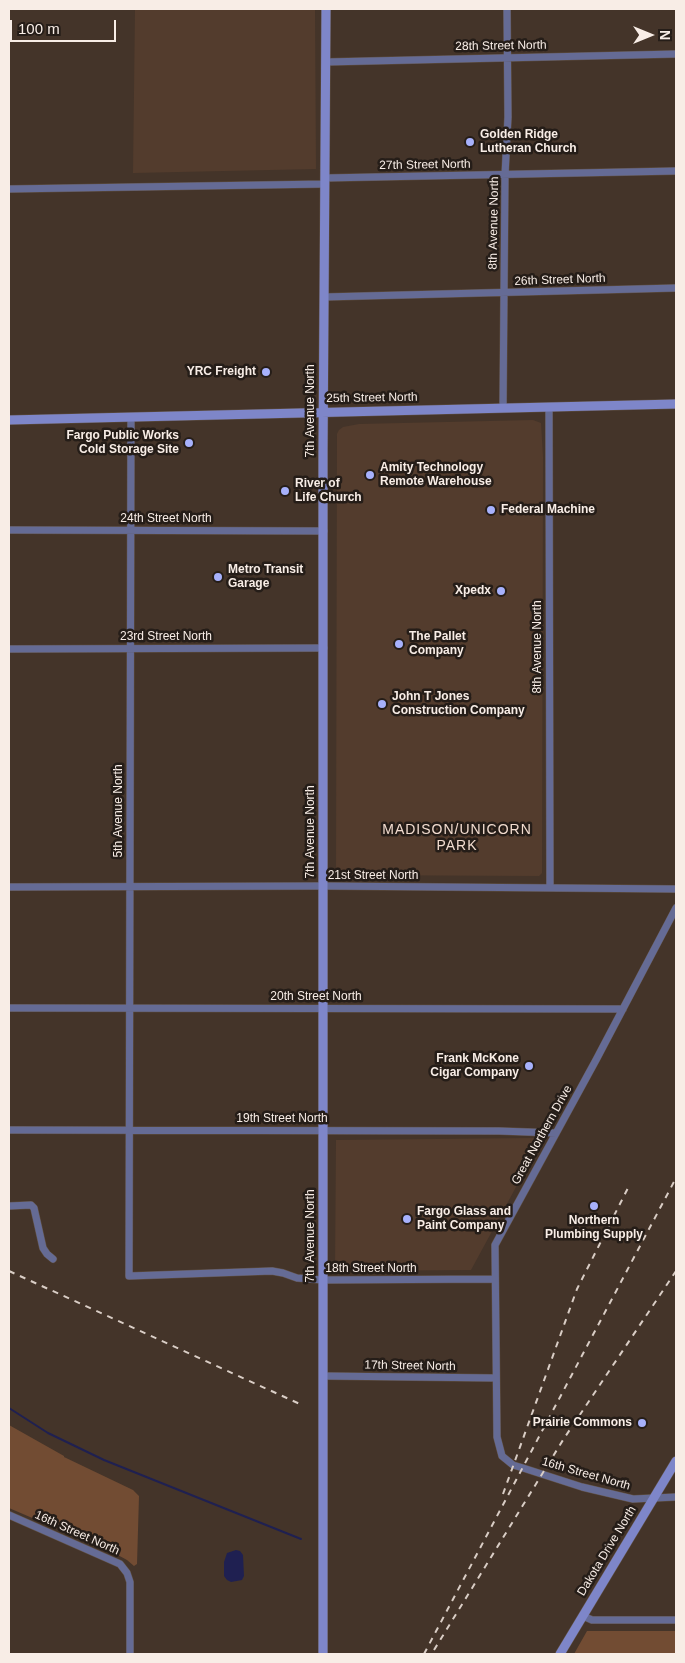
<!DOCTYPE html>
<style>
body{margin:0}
#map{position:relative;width:685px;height:1663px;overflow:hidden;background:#443429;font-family:Arial,sans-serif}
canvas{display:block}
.frame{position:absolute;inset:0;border:10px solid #f8ede6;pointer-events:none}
.north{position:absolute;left:625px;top:10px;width:50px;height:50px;-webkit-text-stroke:4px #251d18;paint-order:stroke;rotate:90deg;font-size:14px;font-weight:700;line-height:20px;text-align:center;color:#f8ede6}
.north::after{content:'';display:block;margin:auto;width:18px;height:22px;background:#f8ede6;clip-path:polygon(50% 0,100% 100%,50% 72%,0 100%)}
.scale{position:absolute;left:10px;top:20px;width:106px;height:22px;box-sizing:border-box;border:2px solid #f8ede6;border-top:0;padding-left:6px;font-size:15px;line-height:18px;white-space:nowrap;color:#f8ede6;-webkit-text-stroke:4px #251d18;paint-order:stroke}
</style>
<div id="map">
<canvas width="685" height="1663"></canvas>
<div class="frame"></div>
<div class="north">N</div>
<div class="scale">100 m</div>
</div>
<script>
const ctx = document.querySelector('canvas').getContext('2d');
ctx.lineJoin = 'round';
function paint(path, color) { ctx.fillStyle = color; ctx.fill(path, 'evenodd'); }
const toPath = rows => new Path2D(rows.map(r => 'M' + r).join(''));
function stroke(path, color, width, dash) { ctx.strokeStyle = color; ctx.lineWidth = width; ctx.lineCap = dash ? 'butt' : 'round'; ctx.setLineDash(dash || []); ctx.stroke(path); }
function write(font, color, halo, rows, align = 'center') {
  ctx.font = font + ' Arial,sans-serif'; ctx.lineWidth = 5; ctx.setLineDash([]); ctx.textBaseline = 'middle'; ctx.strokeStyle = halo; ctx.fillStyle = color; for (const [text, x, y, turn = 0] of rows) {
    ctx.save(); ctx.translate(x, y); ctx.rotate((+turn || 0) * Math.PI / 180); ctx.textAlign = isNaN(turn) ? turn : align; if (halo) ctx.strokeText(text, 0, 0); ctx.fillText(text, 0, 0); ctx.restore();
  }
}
paint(toPath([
 [135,9,315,9,316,169,133,173],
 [533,420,541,423,543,457,542,873,539,876,336,875,337,434,339,430,343,427,359,424],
 [534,1138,541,1141,471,1270,335,1271,336,1140]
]), '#533c2d');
paint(toPath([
 [9,1425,64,1456,64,1457,133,1490,139,1496,137,1564,134,1566,127,1560,114,1553,9,1508],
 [587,1631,676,1631,676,1654,574,1654]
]), '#724c33');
paint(toPath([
 [236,1550,240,1551,243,1555,244,1576,242,1580,231,1582,227,1580,224,1576,224,1562,227,1553]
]), '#1f2051');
stroke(toPath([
 [9,1408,48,1433,104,1460,301,1539]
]), '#1f2051', 2);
const street = toPath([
 [326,62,676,54],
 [325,178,676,171],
 [9,189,325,184],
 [324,297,676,288],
 [549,407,550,888],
 [503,408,505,175,508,117,507,9],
 [131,417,129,1276,272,1271,283,1273,297,1278,323,1280,495,1279],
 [9,530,324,531],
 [9,649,324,648],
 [9,887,324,886,676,889],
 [676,908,596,1060,495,1245,497,1437,502,1456,513,1465,523,1468,582,1487,633,1499,676,1497],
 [9,1008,623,1009],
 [9,1130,499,1131,556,1133],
 [9,1206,31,1205,34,1208,43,1248,47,1254,53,1259],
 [324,1376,496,1378],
 [9,1515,120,1564,127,1573,130,1582,130,1654],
 [583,1616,592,1620,676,1620]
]);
const secondary = toPath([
 [9,420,676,404],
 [323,1654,323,451,326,9],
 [560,1654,676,1461]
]);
stroke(street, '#615247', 8);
stroke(secondary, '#615247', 10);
stroke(street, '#656b95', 7);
stroke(secondary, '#7e86c9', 9);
stroke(toPath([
 [9,1271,302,1405],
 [503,1494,577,1289,630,1184],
 [434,1650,563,1440,676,1271],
 [424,1654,676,1178]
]), '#d9cdc5', 2, [6, 6]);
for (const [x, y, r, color] of [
 [470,142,5,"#a7b1fc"],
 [266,372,5,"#a7b1fc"],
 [189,443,5,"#a7b1fc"],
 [370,475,5,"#a7b1fc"],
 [285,491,5,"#a7b1fc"],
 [491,510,5,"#a7b1fc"],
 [218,577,5,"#a7b1fc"],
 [501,591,5,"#a7b1fc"],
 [399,644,5,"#a7b1fc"],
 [382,704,5,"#a7b1fc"],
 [529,1066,5,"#a7b1fc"],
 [594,1206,5,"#a7b1fc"],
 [407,1219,5,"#a7b1fc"],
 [642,1423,5,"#a7b1fc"]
]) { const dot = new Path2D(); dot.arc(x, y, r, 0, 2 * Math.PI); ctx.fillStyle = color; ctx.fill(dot); stroke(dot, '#251d18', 2); }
write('12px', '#f8ede6', '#251d18', [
 ["28th Street North",501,46,-1],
 ["27th Street North",425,165,-1],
 ["8th Avenue North",494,223,-89],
 ["26th Street North",560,280,-2],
 ["25th Street North",372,398,-1],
 ["7th Avenue North",311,411,-90],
 ["24th Street North",166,519],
 ["23rd Street North",166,637],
 ["8th Avenue North",538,647,-90],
 ["5th Avenue North",119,811,-90],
 ["7th Avenue North",311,832,-90],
 ["21st Street North",373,876],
 ["20th Street North",316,997],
 ["19th Street North",282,1119],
 ["Great Northern Drive",542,1135,-61],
 ["7th Avenue North",311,1236,-90],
 ["18th Street North",371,1269],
 ["17th Street North",410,1366,1],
 ["16th Street North",586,1474,16],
 ["16th Street North",77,1533,24],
 ["Dakota Drive North",607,1551,-59]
]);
write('bold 12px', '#f8ede6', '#251d18', [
 ["Golden Ridge",480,135],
 ["Lutheran Church",480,149],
 ["YRC Freight",256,372,"right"],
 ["Fargo Public Works",179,436,"right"],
 ["Cold Storage Site",179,450,"right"],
 ["Amity Technology",380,468],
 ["Remote Warehouse",380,482],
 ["River of",295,484],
 ["Life Church",295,498],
 ["Federal Machine",501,510],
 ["Metro Transit",228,570],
 ["Garage",228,584],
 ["Xpedx",491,591,"right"],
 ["The Pallet",409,637],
 ["Company",409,651],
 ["John T Jones",392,697],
 ["Construction Company",392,711],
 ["Frank McKone",519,1059,"right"],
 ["Cigar Company",519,1073,"right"],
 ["Fargo Glass and",417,1212],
 ["Paint Company",417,1226],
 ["Northern",594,1221,"center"],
 ["Plumbing Supply",594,1235,"center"],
 ["Prairie Commons",632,1423,"right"]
], 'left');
ctx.letterSpacing = '1px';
write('14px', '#f2dccf', '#251d18', [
 ["MADISON/UNICORN",457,830],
 ["PARK",457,846]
]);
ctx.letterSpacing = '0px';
</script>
